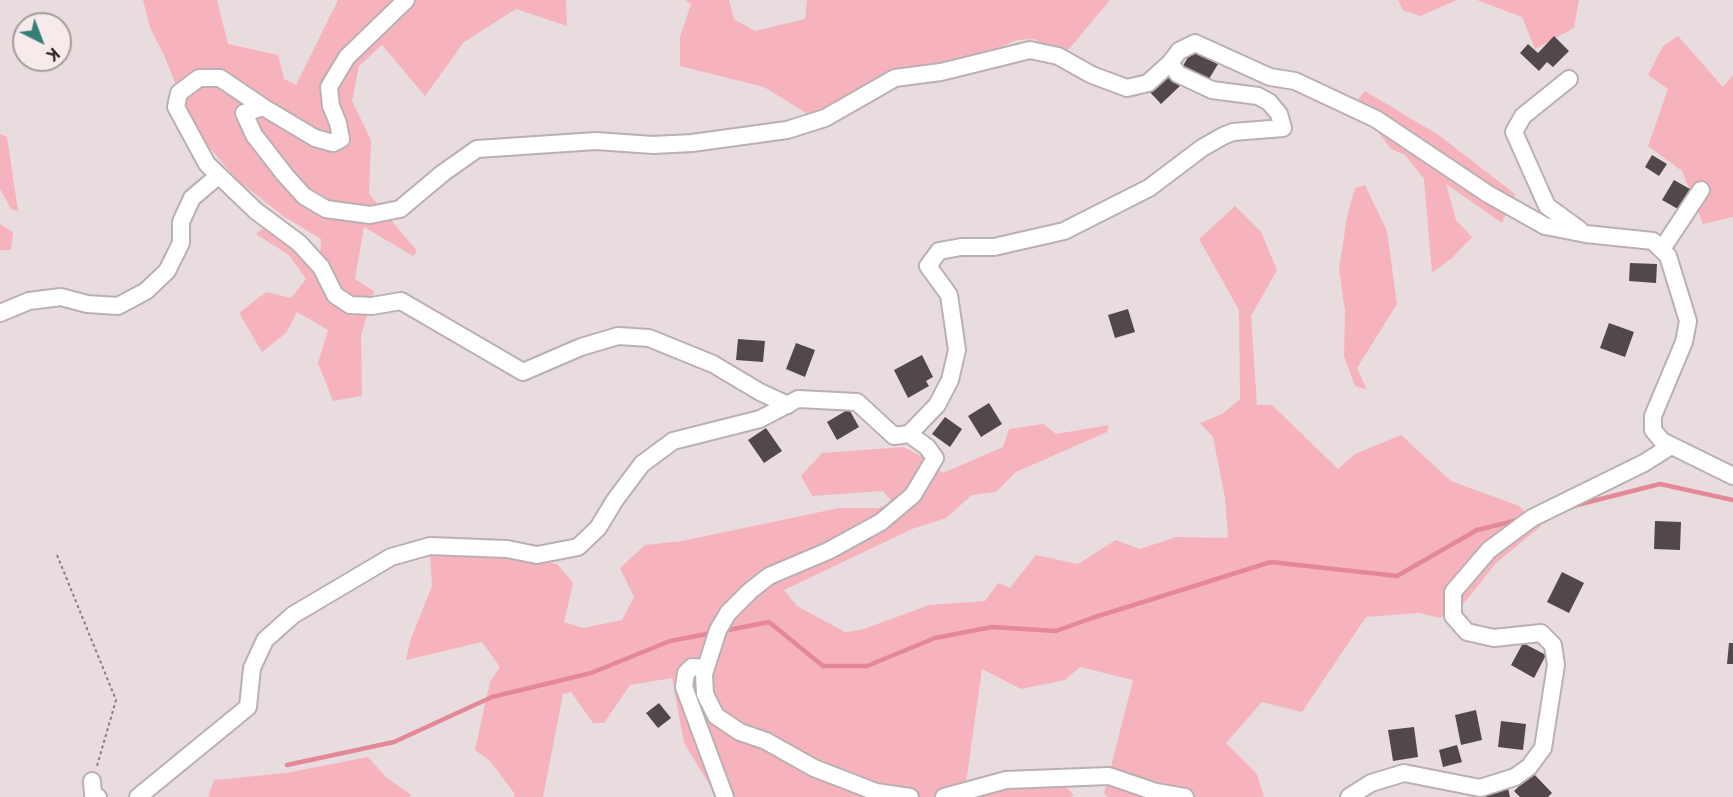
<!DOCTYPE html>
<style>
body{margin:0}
#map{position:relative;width:1733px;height:797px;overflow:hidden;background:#e8dcde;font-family:Roboto,sans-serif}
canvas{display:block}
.north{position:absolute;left:12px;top:12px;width:60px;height:60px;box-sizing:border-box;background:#f6eaeb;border:2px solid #a49c9c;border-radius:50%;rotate:138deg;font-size:16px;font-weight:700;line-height:24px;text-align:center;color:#2a2626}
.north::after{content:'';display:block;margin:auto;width:21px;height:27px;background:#357d77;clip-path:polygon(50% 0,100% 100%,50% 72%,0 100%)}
</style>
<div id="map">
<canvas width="1733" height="797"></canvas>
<div class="north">K</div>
</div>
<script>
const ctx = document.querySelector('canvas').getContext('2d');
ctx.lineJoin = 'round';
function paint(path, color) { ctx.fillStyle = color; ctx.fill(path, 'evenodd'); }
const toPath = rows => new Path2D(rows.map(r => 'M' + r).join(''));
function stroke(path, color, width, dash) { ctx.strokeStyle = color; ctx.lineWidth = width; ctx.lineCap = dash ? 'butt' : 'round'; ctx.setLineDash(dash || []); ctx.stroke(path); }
paint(toPath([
 [143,0,217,0,228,44,278,55,284,79,296,85,338,0,566,0,567,26,516,9,464,42,425,96,382,45,359,66,352,101,371,140,369,194,417,251,413,256,364,227,355,279,374,291,361,335,362,396,333,401,318,363,328,330,297,312,286,333,262,352,239,313,266,292,291,298,306,279,289,255,256,234,263,228,296,250,320,254,321,239,283,216,235,178,205,142,186,109,164,55,150,28],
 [685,0,729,0,734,19,755,31,805,19,807,0,1110,0,1064,55,1034,39,1017,40,974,59,889,74,811,116,764,87,680,66,680,37,691,4],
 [1398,0,1457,0,1420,16,1403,10],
 [1477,0,1579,0,1574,28,1535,49,1522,17],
 [1678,36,1723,87,1733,75,1733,217,1703,224,1682,171,1648,146,1668,89,1648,75,1663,46],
 [1365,91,1440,136,1515,194,1502,223,1446,184,1456,220,1472,237,1452,258,1432,273,1424,179,1405,155,1391,149,1356,102],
 [0,134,7,137,18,211,11,209,0,189],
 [1365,185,1387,231,1397,304,1357,368,1367,390,1355,386,1344,356,1345,311,1339,269,1347,217,1355,188],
 [1235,206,1261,232,1277,270,1251,316,1257,405,1272,405,1338,469,1355,454,1401,435,1451,481,1519,506,1541,526,1496,563,1466,601,1440,618,1419,613,1366,617,1302,712,1262,702,1226,743,1257,774,1264,797,1108,797,1104,794,1133,680,1080,667,1065,680,1021,689,982,669,964,797,717,797,684,743,672,678,630,685,604,723,593,723,571,692,563,694,543,797,514,797,515,794,490,761,475,750,490,682,500,667,482,642,406,660,410,641,432,586,430,556,501,555,557,564,573,583,564,622,583,628,622,620,634,597,620,568,645,545,682,541,839,508,879,508,892,502,883,491,812,496,801,476,822,453,903,447,921,456,943,473,1003,447,1009,429,1043,424,1056,434,1109,425,1107,432,1016,472,996,492,972,495,946,518,912,529,784,590,797,606,845,632,861,630,929,605,985,601,998,583,1010,588,1036,555,1078,564,1116,540,1140,549,1176,537,1228,538,1225,498,1213,437,1200,423,1222,414,1240,399,1239,310,1199,239],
 [0,224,13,232,11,250,0,250],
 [368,757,386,777,411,795,410,797,208,797,214,780,286,773],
 [1064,785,1074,795,1071,797,978,797,1008,790]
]), '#f7b3bd');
stroke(toPath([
 [1573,506,1660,484,1733,500],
 [723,631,769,622,823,666,867,666,935,638,992,627,1056,631,1092,618,1271,562,1397,576,1477,530,1518,520],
 [287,765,394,742,492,697,591,673,670,641,712,633]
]), '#e48899', 4.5);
paint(toPath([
 [1554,36,1569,51,1553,67,1547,62,1539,71,1520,53,1528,44,1538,53],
 [1193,49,1218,64,1206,84,1181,69],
 [1166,71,1180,86,1161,104,1147,89],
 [1652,155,1667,164,1659,176,1645,167],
 [1674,180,1690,189,1678,209,1662,200],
 [1630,263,1657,264,1656,283,1629,281],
 [1128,309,1135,332,1115,338,1108,315],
 [1609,323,1634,332,1625,357,1600,348],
 [738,339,765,341,763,362,736,360],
 [796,343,815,350,805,377,786,369],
 [922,355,933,377,926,381,929,386,908,398,894,370],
 [989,403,1002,424,981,437,968,416],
 [849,409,859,427,837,440,827,422],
 [945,417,962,429,950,447,932,434],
 [766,428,782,451,764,463,748,440],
 [1655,521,1681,522,1680,550,1654,549],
 [1562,572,1584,583,1569,613,1547,602],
 [1523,643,1546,655,1534,678,1511,665],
 [1729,643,1733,643,1733,664,1727,664],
 [659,703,671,718,658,728,646,713],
 [1476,710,1482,740,1461,745,1455,715],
 [1501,721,1526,724,1523,750,1498,747],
 [1414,727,1418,757,1393,761,1388,730],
 [1457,745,1462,762,1443,767,1439,750],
 [1533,773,1552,793,1548,797,1520,797,1514,791],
 [1508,788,1510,797,1486,797,1485,794]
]), '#52484a');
const minor = toPath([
 [406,0,347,57,329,87,331,106,338,123,341,139,333,143,315,138,263,107,244,113,254,135,285,175,304,196,326,209,370,215,400,209,443,173,477,149,596,141,653,145,692,143,787,130,825,118,895,78,941,72,1030,50,1058,56,1092,75,1127,88,1148,83,1170,63],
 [1569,79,1523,116,1514,132,1547,206,1580,230],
 [263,107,220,78,199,78,179,93,176,107,207,164,256,211,299,243,321,267,335,295,350,305,372,306,401,301,523,372,581,347,618,336,649,338,713,364,760,392,788,405],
 [1662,249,1701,190],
 [0,313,29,301,61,297,87,304,118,306,146,291,167,271,181,243,181,222,192,198,218,176],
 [909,434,927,447,935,458,913,495,881,522,828,551,769,576,750,591,728,613,718,630,704,674,705,694,716,716,740,732,766,741,814,768,876,792,910,797],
 [705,668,692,667,686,673,684,687,725,797],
 [92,781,93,794,98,797],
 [138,797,248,707,252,668,265,640,293,615,391,557,430,546,507,549,537,555,578,547,598,528,615,500,642,464,673,441,760,419,798,399,857,402,894,436,909,434,937,405,950,380,957,350,949,295,928,266,939,251,961,247,994,247,1064,231,1149,188,1202,148,1223,136,1233,132,1283,128,1279,114,1269,102,1258,96,1212,90,1178,74,1170,63,1179,51,1195,43,1270,77,1295,81,1376,119,1488,194,1545,226,1586,234,1653,241,1668,256,1688,321,1684,342,1653,416,1653,430,1662,441,1733,476],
 [944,797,1006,780,1109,776,1156,792,1185,797],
 [1349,797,1371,783,1404,773,1480,788,1515,777,1529,767,1543,748,1556,665,1553,645,1541,633,1494,638,1467,632,1453,616,1453,592,1489,550,1532,518,1644,463,1671,446]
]);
stroke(minor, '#bbb0b1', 20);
stroke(toPath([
 [57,555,116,700,97,766]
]), '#857d7e', 2, [3, 3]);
stroke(minor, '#fff', 16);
</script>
